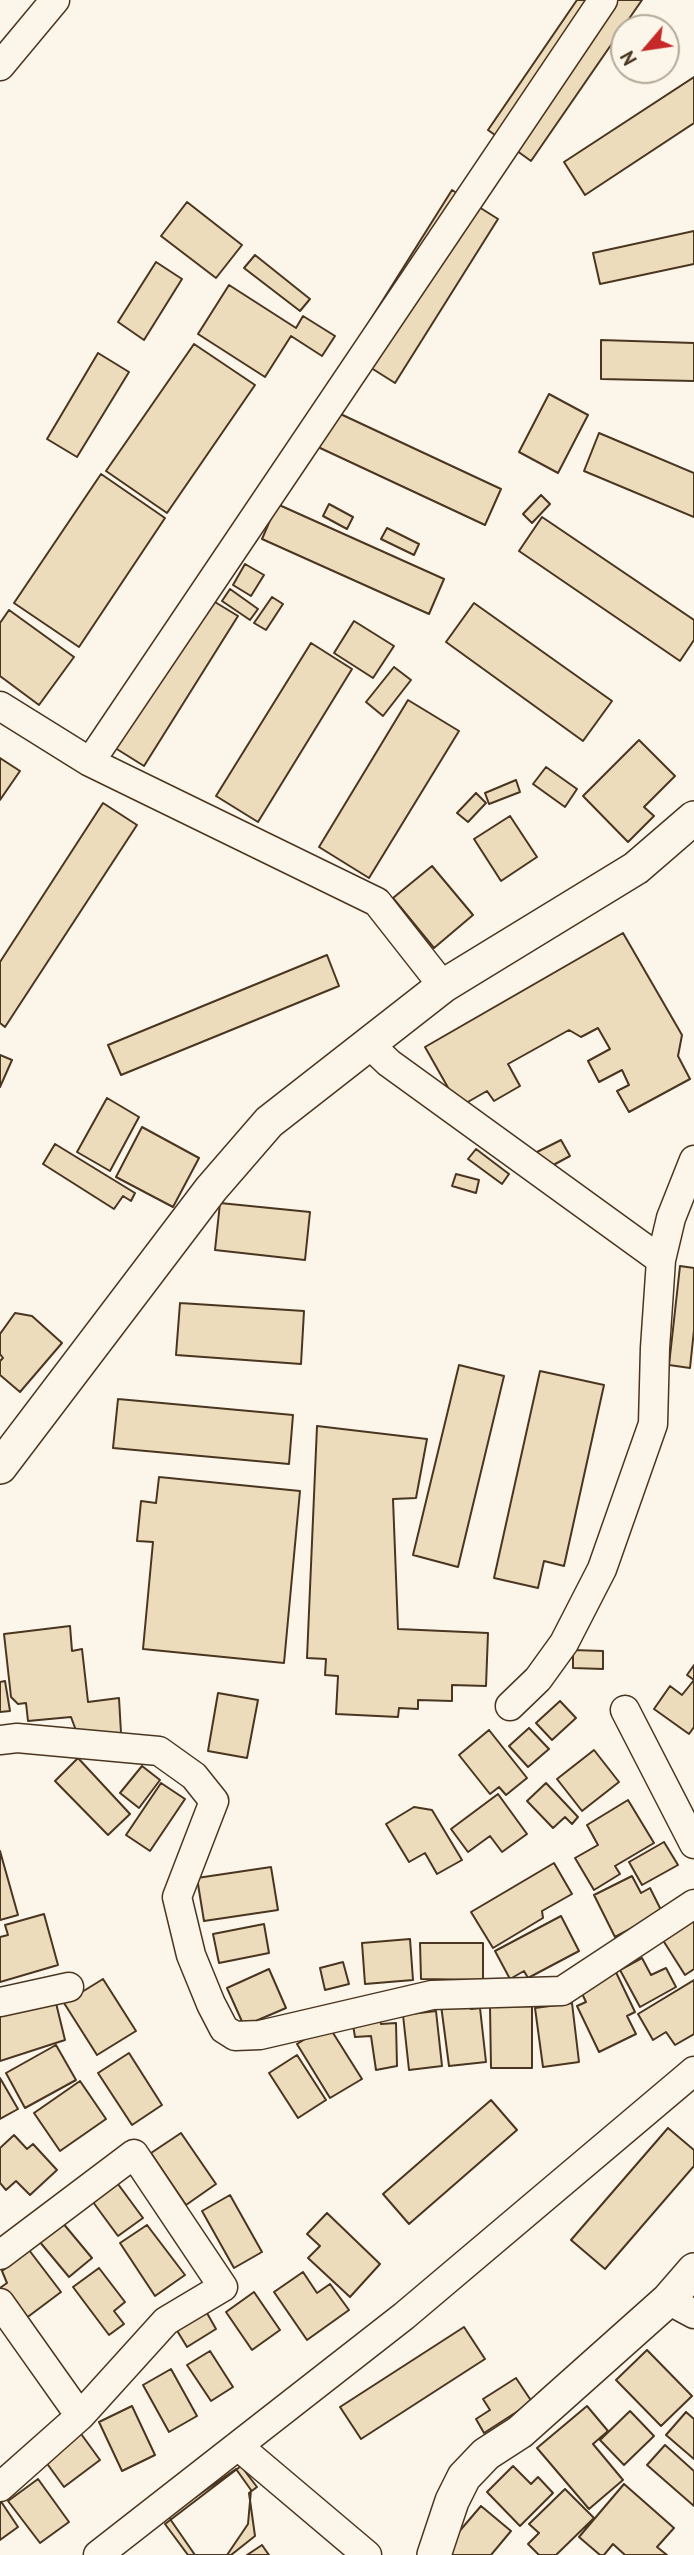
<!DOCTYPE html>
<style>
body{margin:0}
#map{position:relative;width:694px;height:2555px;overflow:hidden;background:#fbf6e9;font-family:"PT Sans",sans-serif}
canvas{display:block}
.north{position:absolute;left:610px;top:14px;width:70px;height:70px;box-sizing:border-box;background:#fbf6e9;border:2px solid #b4a999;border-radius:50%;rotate:241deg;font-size:19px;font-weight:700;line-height:28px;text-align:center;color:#4a3520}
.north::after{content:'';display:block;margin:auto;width:24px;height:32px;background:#c62828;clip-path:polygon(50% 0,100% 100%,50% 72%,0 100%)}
</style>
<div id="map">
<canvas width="694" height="2555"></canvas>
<div class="north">N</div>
</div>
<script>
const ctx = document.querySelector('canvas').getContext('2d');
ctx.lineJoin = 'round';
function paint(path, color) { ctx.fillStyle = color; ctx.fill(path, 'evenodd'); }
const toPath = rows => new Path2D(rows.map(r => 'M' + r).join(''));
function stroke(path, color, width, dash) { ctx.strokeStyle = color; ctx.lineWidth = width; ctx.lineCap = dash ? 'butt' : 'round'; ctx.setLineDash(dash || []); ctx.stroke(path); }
const building = toPath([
 [577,0,642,0,531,161,488,130,577,0],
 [694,77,694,123,585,195,564,162,694,77],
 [452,190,498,219,395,383,349,354,452,190],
 [187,202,242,245,216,278,161,236,187,202],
 [694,231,694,264,600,284,593,253,694,231],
 [255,255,310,299,300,311,244,268,255,255],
 [156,262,182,279,144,340,118,322,156,262],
 [229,285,296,328,303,316,335,336,322,356,291,336,265,377,198,334,229,285],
 [601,340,694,343,694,381,601,379,601,340],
 [194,344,255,385,167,513,106,471,194,344],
 [98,353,129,372,77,457,47,439,98,353],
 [549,394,588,415,558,473,519,452,549,394],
 [334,411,501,489,485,525,318,447,334,411],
 [599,433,694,473,694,517,584,471,599,433],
 [101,474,165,518,79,647,14,603,101,474],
 [541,495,550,504,532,523,523,514,541,495],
 [277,504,444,579,429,614,262,539,277,504],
 [329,504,353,517,347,529,323,516,329,504],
 [542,517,694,620,694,640,680,661,519,551,542,517],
 [387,528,419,544,414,555,381,539,387,528],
 [245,564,264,575,251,596,233,585,245,564],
 [230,589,258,609,250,620,222,601,230,589],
 [205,596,238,616,144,766,112,746,205,596],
 [272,597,283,604,266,630,254,623,272,597],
 [474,603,612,701,583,741,446,642,474,603],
 [9,610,74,657,39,705,0,676,0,623,9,610],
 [354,621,394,646,373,678,334,653,354,621],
 [311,643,352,669,258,822,216,796,311,643],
 [394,667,411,680,383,716,366,702,394,667],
 [408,700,459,731,369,878,319,847,408,700],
 [639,740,675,776,644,807,654,816,628,842,583,796,639,740],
 [0,758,20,771,0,800,0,758],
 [546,767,577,789,565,807,533,784,546,767],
 [516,780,520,792,489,804,485,793,516,780],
 [476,793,486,803,468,822,457,813,476,793],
 [103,803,137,825,5,1027,0,1023,0,962,103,803],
 [510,816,537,857,501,881,474,839,510,816],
 [432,866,473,915,434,948,393,898,432,866],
 [623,933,682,1035,678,1056,690,1079,629,1112,617,1091,629,1085,622,1070,599,1082,588,1061,610,1049,598,1028,581,1037,569,1030,508,1064,520,1086,494,1101,487,1091,459,1107,425,1047,623,933],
 [327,955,339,986,121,1075,108,1045,327,955],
 [0,1055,12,1060,0,1087,0,1055],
 [107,1098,139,1117,110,1171,77,1152,107,1098],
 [142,1127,199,1158,173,1207,116,1177,142,1127],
 [561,1140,570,1156,546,1169,537,1152,561,1140],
 [55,1144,135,1193,131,1201,123,1196,114,1209,43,1164,55,1144],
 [476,1149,509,1174,502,1184,468,1159,476,1149],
 [456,1174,479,1180,476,1193,452,1186,456,1174],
 [220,1203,310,1212,305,1260,215,1250,220,1203],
 [680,1266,694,1268,694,1330,690,1368,669,1365,680,1266],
 [180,1303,304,1311,301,1364,176,1355,180,1303],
 [15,1313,32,1316,62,1343,20,1392,0,1375,0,1361,3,1358,0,1354,0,1334,15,1313],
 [459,1365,504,1376,458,1567,413,1555,459,1365],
 [540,1371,604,1385,564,1566,544,1561,538,1588,494,1578,540,1371],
 [118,1399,293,1415,289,1464,113,1448,118,1399],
 [317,1426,427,1439,416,1498,393,1499,398,1629,488,1633,486,1686,452,1685,452,1701,418,1700,418,1709,399,1708,398,1717,336,1714,338,1676,325,1675,326,1659,307,1658,317,1426],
 [159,1477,300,1491,284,1663,143,1649,153,1542,137,1541,141,1501,156,1503,159,1477],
 [70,1626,72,1651,82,1649,88,1702,119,1698,121,1733,78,1736,71,1717,28,1721,26,1703,18,1704,11,1697,4,1634,70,1626],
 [573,1650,603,1651,603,1669,573,1668,573,1650],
 [694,1665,694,1727,689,1734,654,1709,670,1686,682,1695,694,1680,687,1675,694,1665],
 [5,1681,10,1711,0,1712,0,1682,5,1681],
 [218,1693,258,1700,247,1758,208,1751,218,1693],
 [560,1701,576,1718,552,1740,536,1723,560,1701],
 [529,1728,549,1749,528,1767,509,1746,529,1728],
 [489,1730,527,1778,506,1795,499,1787,490,1794,459,1755,489,1730],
 [594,1750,619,1782,582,1811,557,1779,594,1750],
 [78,1758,130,1814,108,1835,55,1781,78,1758],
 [142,1766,160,1780,139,1808,120,1793,142,1766],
 [161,1783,185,1799,150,1851,126,1835,161,1783],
 [546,1783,578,1817,572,1824,565,1817,553,1828,527,1801,546,1783],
 [498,1794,527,1834,502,1852,490,1836,468,1852,451,1829,498,1794],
 [628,1800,654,1843,615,1866,620,1874,594,1890,575,1858,598,1845,587,1825,628,1800],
 [414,1807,432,1810,462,1860,437,1874,425,1853,409,1862,386,1824,414,1807],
 [664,1842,678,1865,642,1885,629,1862,664,1842],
 [0,1851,18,1915,0,1920,0,1851],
 [554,1863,572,1894,542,1911,543,1918,493,1948,471,1912,554,1863],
 [271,1867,278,1910,204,1921,197,1878,271,1867],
 [632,1876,641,1893,650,1888,662,1912,615,1937,594,1895,632,1876],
 [44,1914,58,1965,0,1982,0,1937,8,1935,5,1925,44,1914],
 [561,1916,579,1951,528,1978,524,1971,510,1979,495,1951,561,1916],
 [694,1916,694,1969,685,1975,659,1934,694,1916],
 [264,1924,269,1953,219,1963,213,1934,264,1924],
 [410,1939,413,1980,365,1984,362,1943,410,1939],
 [420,1943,483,1943,483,1980,421,1979,420,1943],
 [642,1958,651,1975,666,1968,676,1987,640,2007,620,1970,642,1958],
 [343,1962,349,1984,325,1990,320,1968,343,1962],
 [613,1966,635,2012,627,2016,636,2034,599,2052,577,2006,586,2002,577,1983,613,1966],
 [269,1969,286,2008,244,2026,227,1988,269,1969],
 [103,1979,136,2031,97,2055,64,2003,103,1979],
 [694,1980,694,2034,675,2045,666,2032,653,2040,638,2014,694,1980],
 [54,1995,65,2040,0,2061,0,2011,54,1995],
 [466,2003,471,2009,480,2008,486,2062,449,2066,441,2005,466,2003],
 [572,2003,579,2062,543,2067,535,2008,572,2003],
 [532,2006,532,2068,491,2068,490,2007,532,2006],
 [436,2011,442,2066,409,2070,403,2015,436,2011],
 [378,2013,381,2024,396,2023,397,2066,376,2070,371,2036,355,2037,352,2019,378,2013],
 [328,2025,362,2079,330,2098,297,2044,328,2025],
 [56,2045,76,2080,25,2108,6,2073,56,2045],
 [129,2053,162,2105,132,2125,98,2073,129,2053],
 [297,2055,326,2100,298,2118,269,2073,297,2055],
 [0,2078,18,2109,0,2119,0,2078],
 [80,2081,106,2119,60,2151,34,2113,80,2081],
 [491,2100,517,2130,409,2224,383,2194,491,2100],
 [668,2128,694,2150,694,2166,605,2269,571,2240,668,2128],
 [181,2133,216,2184,186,2205,151,2153,181,2133],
 [14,2135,27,2149,33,2144,57,2170,30,2195,16,2181,6,2190,0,2183,0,2148,14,2135],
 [115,2180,143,2218,118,2236,90,2198,115,2180],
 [230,2195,262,2252,234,2268,202,2211,230,2195],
 [327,2213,380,2264,350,2297,308,2258,320,2246,307,2234,327,2213],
 [57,2216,92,2258,69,2277,34,2235,57,2216],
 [147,2225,185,2275,155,2296,120,2243,147,2225],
 [29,2250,61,2292,21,2322,0,2294,0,2288,7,2283,2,2271,29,2250],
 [99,2268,125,2302,114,2311,124,2324,109,2335,73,2287,99,2268],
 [303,2272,317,2293,330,2284,349,2310,307,2340,274,2292,303,2272],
 [254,2292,280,2330,252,2350,226,2312,254,2292],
 [203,2306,216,2329,187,2347,173,2324,203,2306],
 [464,2327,485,2359,361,2439,340,2407,464,2327],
 [647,2350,692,2396,661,2426,616,2380,647,2350],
 [210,2351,233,2387,211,2401,187,2365,210,2351],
 [171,2369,197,2416,169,2432,143,2385,171,2369],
 [516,2378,532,2402,484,2433,476,2419,490,2410,483,2399,516,2378],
 [132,2406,155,2455,122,2471,99,2422,132,2406],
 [587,2406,608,2431,593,2444,623,2480,589,2509,537,2448,587,2406],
 [630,2411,654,2436,624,2465,600,2440,630,2411],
 [686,2412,694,2419,694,2459,666,2435,686,2412],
 [71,2420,100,2460,64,2487,35,2447,71,2420],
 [665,2445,694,2471,694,2506,647,2465,665,2445],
 [241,2466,257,2487,249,2493,255,2536,231,2555,188,2555,165,2524,241,2466],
 [513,2466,531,2484,538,2477,553,2493,520,2526,487,2492,513,2466],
 [236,2469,251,2490,248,2524,227,2555,195,2555,168,2516,236,2469],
 [38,2479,69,2522,40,2543,8,2501,38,2479],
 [624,2484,674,2528,657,2547,667,2555,625,2555,613,2544,604,2555,600,2555,579,2537,624,2484],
 [565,2489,594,2518,556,2555,539,2555,528,2544,539,2533,529,2524,565,2489],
 [0,2500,18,2527,0,2540,0,2500],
 [481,2506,511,2531,491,2555,453,2555,445,2548,481,2506],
 [262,2545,269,2555,247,2555,262,2545]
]);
paint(building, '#ecdcbc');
stroke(building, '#4a3520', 2);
const minor = toPath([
 [0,66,55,0],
 [0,706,90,762,377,902,443,986],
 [90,762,603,0],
 [369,1044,389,1063,661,1260],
 [510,1706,538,1679,564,1643,602,1569,653,1424,655,1348,661,1260,671,1218,694,1160],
 [625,1710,694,1844],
 [0,1740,17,1738,159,1751,194,1776,214,1801,177,1897,191,1955,211,2004,224,2029,235,2036,260,2035,432,1995,562,1991,694,1904],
 [0,2002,69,1987],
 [0,2255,134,2154,223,2287,166,2321,80,2416,0,2487],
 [668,2300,694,2314],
 [0,2303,80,2416],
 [238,2446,367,2555],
 [98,2555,404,2316,694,2071]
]);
const tertiary = toPath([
 [0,1467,211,1189,269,1122,443,986,636,868,694,818],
 [434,2555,452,2501,464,2477,486,2454,520,2432,668,2300,694,2270]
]);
stroke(minor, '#4a3520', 31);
stroke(tertiary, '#4a3520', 36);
stroke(minor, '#fbf6e9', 28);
stroke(tertiary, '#fbf6e9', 33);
</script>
